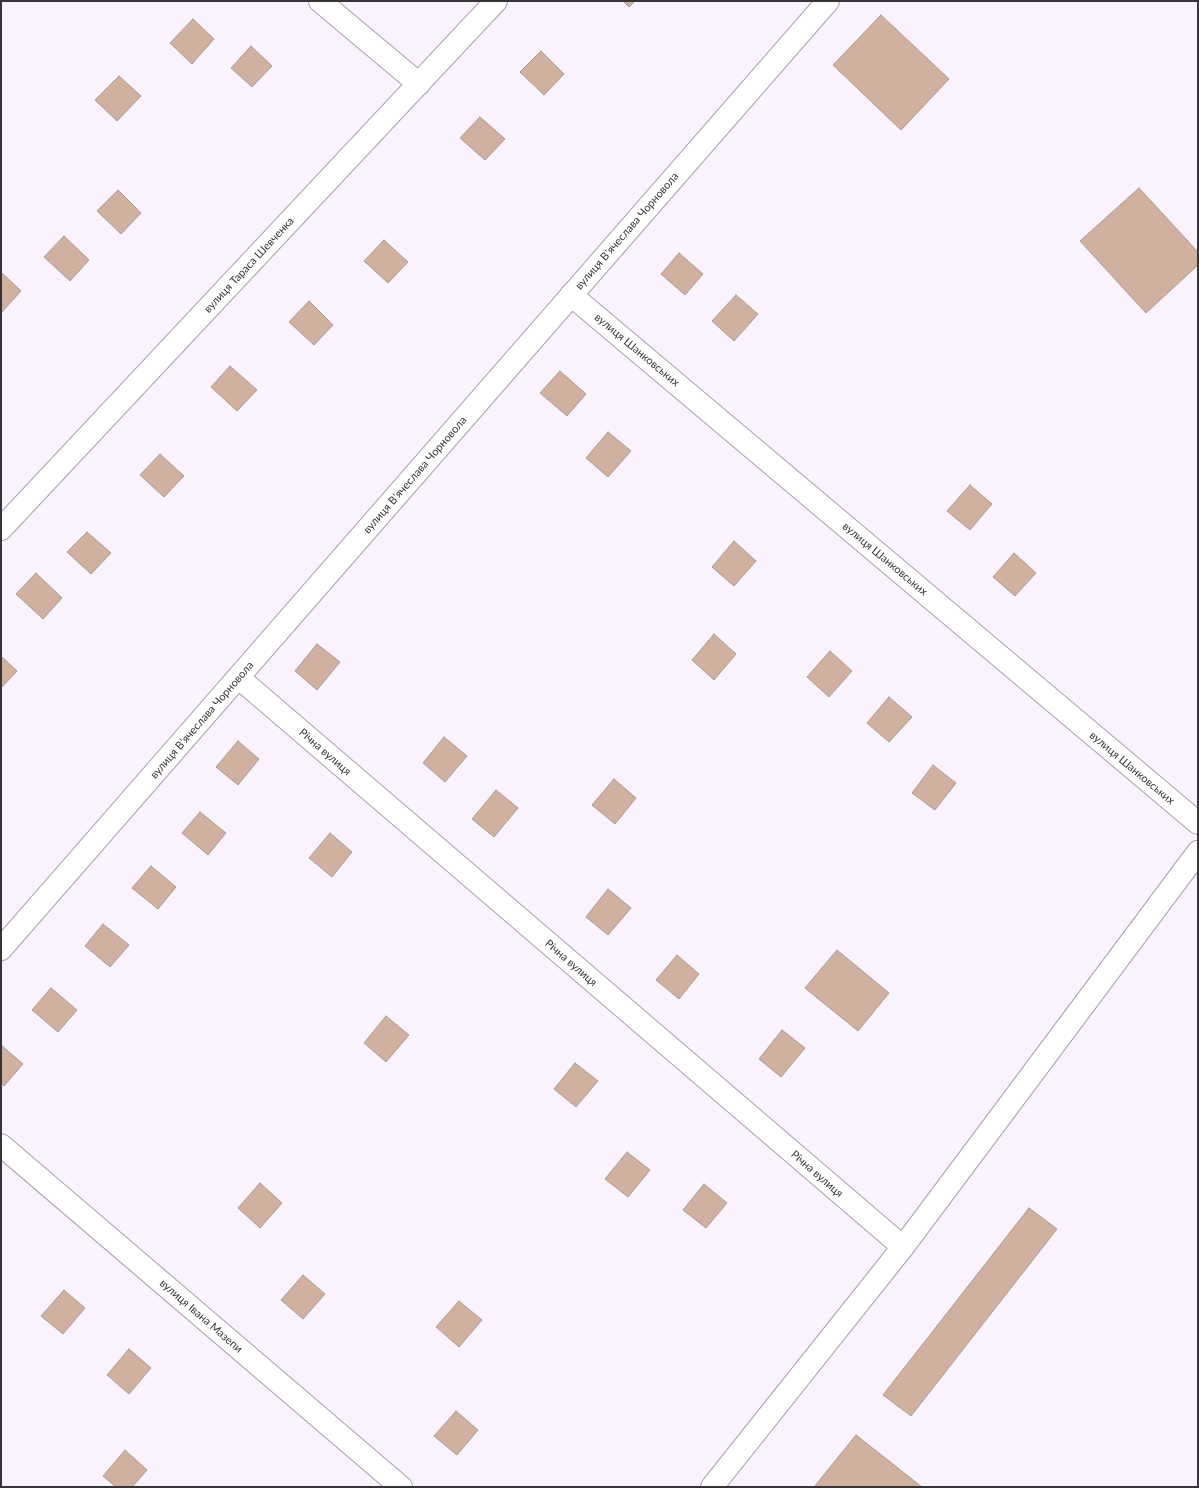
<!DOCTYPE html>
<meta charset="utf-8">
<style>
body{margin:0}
#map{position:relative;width:1199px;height:1488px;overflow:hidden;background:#faf3fe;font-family:Lato,sans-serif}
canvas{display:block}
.frame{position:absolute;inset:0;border:2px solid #373439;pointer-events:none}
</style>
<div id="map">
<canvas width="1199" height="1488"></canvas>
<div class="frame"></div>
</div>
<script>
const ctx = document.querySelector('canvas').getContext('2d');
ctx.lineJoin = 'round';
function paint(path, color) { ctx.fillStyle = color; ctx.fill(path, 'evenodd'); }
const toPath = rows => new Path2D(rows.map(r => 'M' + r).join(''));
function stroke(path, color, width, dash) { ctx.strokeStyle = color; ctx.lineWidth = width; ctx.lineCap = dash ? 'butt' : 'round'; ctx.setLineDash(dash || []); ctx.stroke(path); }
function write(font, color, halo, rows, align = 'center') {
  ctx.font = font + ' Lato,sans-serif'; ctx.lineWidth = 3; ctx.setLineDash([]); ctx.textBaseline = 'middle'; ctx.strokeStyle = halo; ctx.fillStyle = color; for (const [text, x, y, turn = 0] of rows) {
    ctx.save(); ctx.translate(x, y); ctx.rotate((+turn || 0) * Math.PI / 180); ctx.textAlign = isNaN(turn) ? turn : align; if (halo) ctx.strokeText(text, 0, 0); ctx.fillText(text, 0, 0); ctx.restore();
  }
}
const building = toPath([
 [623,1,635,1,629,7,623,1],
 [881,15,949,79,901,130,833,65,881,15],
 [193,19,214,39,192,64,170,43,193,19],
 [251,46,272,66,252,87,231,68,251,46],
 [541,51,564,74,544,95,520,72,541,51],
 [119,76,141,96,117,121,95,100,119,76],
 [480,117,505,139,485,160,460,138,480,117],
 [1139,188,1198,252,1198,265,1146,313,1080,241,1139,188],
 [118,190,141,213,121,234,97,211,118,190],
 [64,236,89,260,70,281,44,257,64,236],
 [384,240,408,262,388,283,364,261,384,240],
 [679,253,703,274,685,295,661,274,679,253],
 [1,272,21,291,2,312,1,311,1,272],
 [736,295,758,314,734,341,712,321,736,295],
 [309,301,333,325,314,345,289,322,309,301],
 [230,366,257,390,237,411,211,387,230,366],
 [560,371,586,394,567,416,540,393,560,371],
 [608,432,631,451,608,477,586,458,608,432],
 [160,454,184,476,164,497,140,475,160,454],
 [970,485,992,504,970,530,947,511,970,485],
 [87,532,111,553,91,574,67,552,87,532],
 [734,541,756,561,734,586,712,567,734,541],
 [1014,553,1036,573,1015,596,993,577,1014,553],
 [36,573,62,598,43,619,16,594,36,573],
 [714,634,736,654,714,680,692,660,714,634],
 [317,644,340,662,317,690,295,671,317,644],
 [830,651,852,671,829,697,807,677,830,651],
 [1,656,17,671,1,688,1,656],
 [889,697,912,717,889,742,867,723,889,697],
 [444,737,467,756,445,782,423,763,444,737],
 [238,741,259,759,238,785,216,767,238,741],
 [933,765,956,783,935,810,912,793,933,765],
 [614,779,636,798,615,824,592,805,614,779],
 [496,790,518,808,494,837,472,819,496,790],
 [200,812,226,833,208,855,182,833,200,812],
 [330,833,352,852,332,877,309,858,330,833],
 [151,866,176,887,158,909,132,888,151,866],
 [608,889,631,908,608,935,586,917,608,889],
 [103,924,129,945,110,967,85,946,103,924],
 [837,950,889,993,858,1031,805,988,837,950],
 [677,955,699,974,679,999,656,980,677,955],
 [51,988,77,1010,58,1032,32,1010,51,988],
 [386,1016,409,1035,386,1062,364,1043,386,1016],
 [782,1030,805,1048,781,1077,759,1059,782,1030],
 [1,1045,23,1064,4,1086,1,1083,1,1045],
 [575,1063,598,1081,576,1107,554,1089,575,1063],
 [627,1152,650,1170,628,1197,605,1179,627,1152],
 [260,1183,282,1203,260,1228,238,1208,260,1183],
 [704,1184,727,1203,706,1228,683,1210,704,1184],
 [1029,1208,1057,1229,911,1416,883,1395,1029,1208],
 [303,1275,325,1294,303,1319,281,1300,303,1275],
 [64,1290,85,1308,63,1334,41,1316,64,1290],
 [459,1301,482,1320,459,1347,436,1327,459,1301],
 [129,1349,151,1368,129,1394,107,1375,129,1349],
 [456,1411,478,1430,457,1455,434,1436,456,1411],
 [856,1435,922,1487,814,1487,856,1435],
 [125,1450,147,1470,132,1487,116,1487,103,1476,125,1450]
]);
paint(building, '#d0b09f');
stroke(building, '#aa9b93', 1);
const minor = toPath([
 [320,1,419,84],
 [571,295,1198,823],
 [239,678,903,1247],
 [1,949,828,1],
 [1,1145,401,1487]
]);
const tertiary = toPath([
 [1,529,496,1]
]);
const trunk = toPath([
 [712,1487,903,1247,1198,852]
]);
stroke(minor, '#a8a0ad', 24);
stroke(tertiary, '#a8a0ad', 24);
stroke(trunk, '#a8a0ad', 24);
stroke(minor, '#fff', 22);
stroke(tertiary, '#fff', 22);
stroke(trunk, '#fff', 22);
write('11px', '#373439', '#fff', [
 ["вулиця Вʼячеслава Чорновола",627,231,-49],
 ["вулиця Тараса Шевченка",249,265,-47],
 ["вулиця Шанковських",637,350,40],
 ["вулиця Вʼячеслава Чорновола",415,475,-49],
 ["вулиця Шанковських",885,559,40],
 ["вулиця Вʼячеслава Чорновола",202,720,-49],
 ["Річна вулиця",325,752,41],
 ["вулиця Шанковських",1132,768,40],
 ["Річна вулиця",571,963,41],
 ["Річна вулиця",817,1174,41],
 ["вулиця Івана Мазепи",201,1316,41]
]);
</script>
